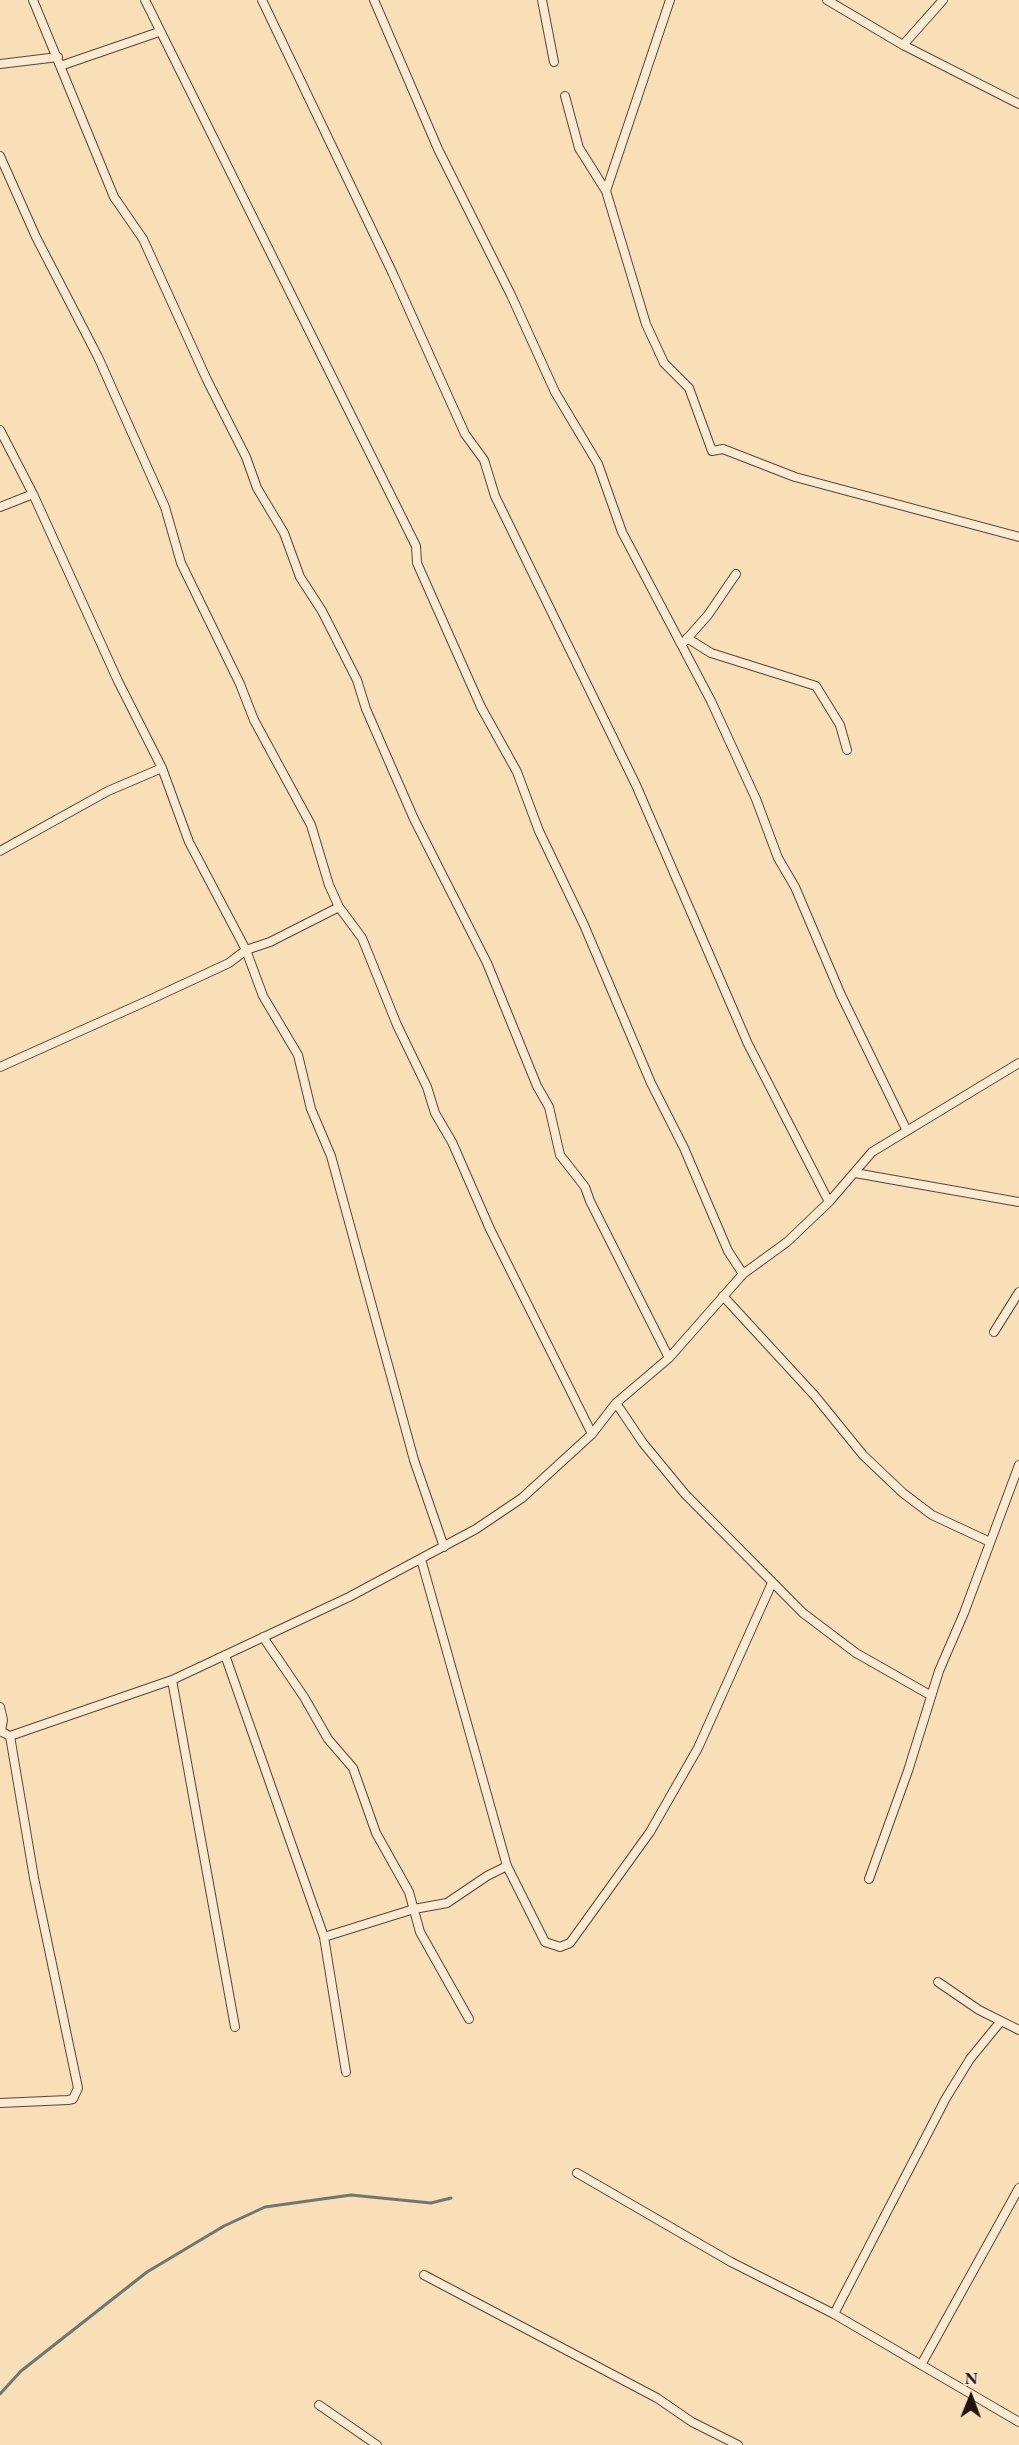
<!DOCTYPE html>
<style>
body{margin:0}
#map{position:relative;width:1019px;height:2445px;overflow:hidden;background:#f8dfb8;font-family:"EB Garamond",serif}
canvas{display:block}
.north{position:absolute;left:941px;top:2367px;width:60px;height:60px;-webkit-text-stroke:4px #faead1;paint-order:stroke;rotate:1deg;font-size:16px;font-weight:700;line-height:24px;text-align:center;color:#21130e}
.north::after{content:'';display:block;margin:auto;width:21px;height:27px;background:#21130e;clip-path:polygon(50% 0,100% 100%,50% 72%,0 100%)}
</style>
<div id="map">
<canvas width="1019" height="2445"></canvas>
<div class="north">N</div>
</div>
<script>
const ctx = document.querySelector('canvas').getContext('2d');
ctx.lineJoin = 'round';
const toPath = rows => new Path2D(rows.map(r => 'M' + r).join(''));
function stroke(path, color, width, dash) { ctx.strokeStyle = color; ctx.lineWidth = width; ctx.lineCap = dash ? 'butt' : 'round'; ctx.setLineDash(dash || []); ctx.stroke(path); }
stroke(toPath([
 [0,2394,21,2371,147,2272,224,2226,265,2207,351,2195,431,2203,451,2198]
]), '#6d7872', 3);
const street = toPath([
 [33,0,114,197,143,239,207,380,246,457,257,488,284,533,300,577,322,611,357,680,366,709,414,819,487,963,537,1086,549,1107,560,1155,585,1187,590,1201,669,1358],
 [145,0,416,546,417,563,481,707,517,772,539,831,584,925,651,1083,684,1148,728,1251,743,1274],
 [262,0,393,274,465,434,484,460,495,496,636,785,748,1044,829,1202],
 [374,0,438,149,511,295,555,392,598,464,622,532,711,701,756,799,778,858,795,887,841,995,907,1131],
 [542,0,554,62],
 [670,0,606,191,646,324,664,363,689,388,712,451,723,449,795,477,1019,537],
 [827,0,903,45,1019,104],
 [903,45,943,0],
 [0,64,58,57],
 [60,66,159,32],
 [565,96,579,148,606,191],
 [0,156,36,237,98,357,165,507,181,563,240,684,254,720,311,825,329,885,339,907,362,938,397,1025,427,1087,435,1113,452,1142,490,1229,592,1434],
 [0,430,33,494,118,681,162,768,189,842,246,950,263,996,298,1055,311,1109,331,1156,414,1460,444,1547],
 [0,507,33,494],
 [687,638,711,653,816,686,840,725,847,750],
 [685,641,708,615,736,574],
 [0,851,108,791,162,768],
 [0,1067,147,1001,229,963,246,950,270,942,339,907],
 [855,1173,1019,1202],
 [723,1296,815,1396,863,1455,903,1493,932,1515,990,1542],
 [994,1332,1019,1292],
 [616,1403,643,1443,685,1494,803,1613,856,1653,930,1695],
 [263,1637,304,1697,328,1739,353,1768,376,1833,409,1892,420,1932,469,2019],
 [225,1655,324,1937,346,2072],
 [172,1680,235,2027],
 [0,1707,3,1720,1,1731],
 [0,1731,10,1736,172,1680,349,1597,476,1529,522,1498,592,1434,616,1403,669,1358,743,1274,787,1242,829,1202,872,1152,1019,1063],
 [507,1866,545,1942,560,1947,570,1943,650,1832,698,1748,772,1583],
 [869,1879,908,1771,939,1671,964,1613,1019,1465],
 [324,1937,414,1909,447,1903,487,1876,507,1866,421,1559],
 [938,1982,979,2010,1019,2030],
 [0,2103,68,2100,73,2099,78,2088,34,1878,10,1736],
 [577,2173,731,2262,834,2314,1019,2422],
 [424,2275,657,2398,692,2422,738,2445],
 [834,2314,946,2098,970,2059,1001,2021],
 [921,2365,1019,2188],
 [319,2405,377,2445]
]);
stroke(street, '#574638', 10);
stroke(street, '#faead1', 8);
</script>
